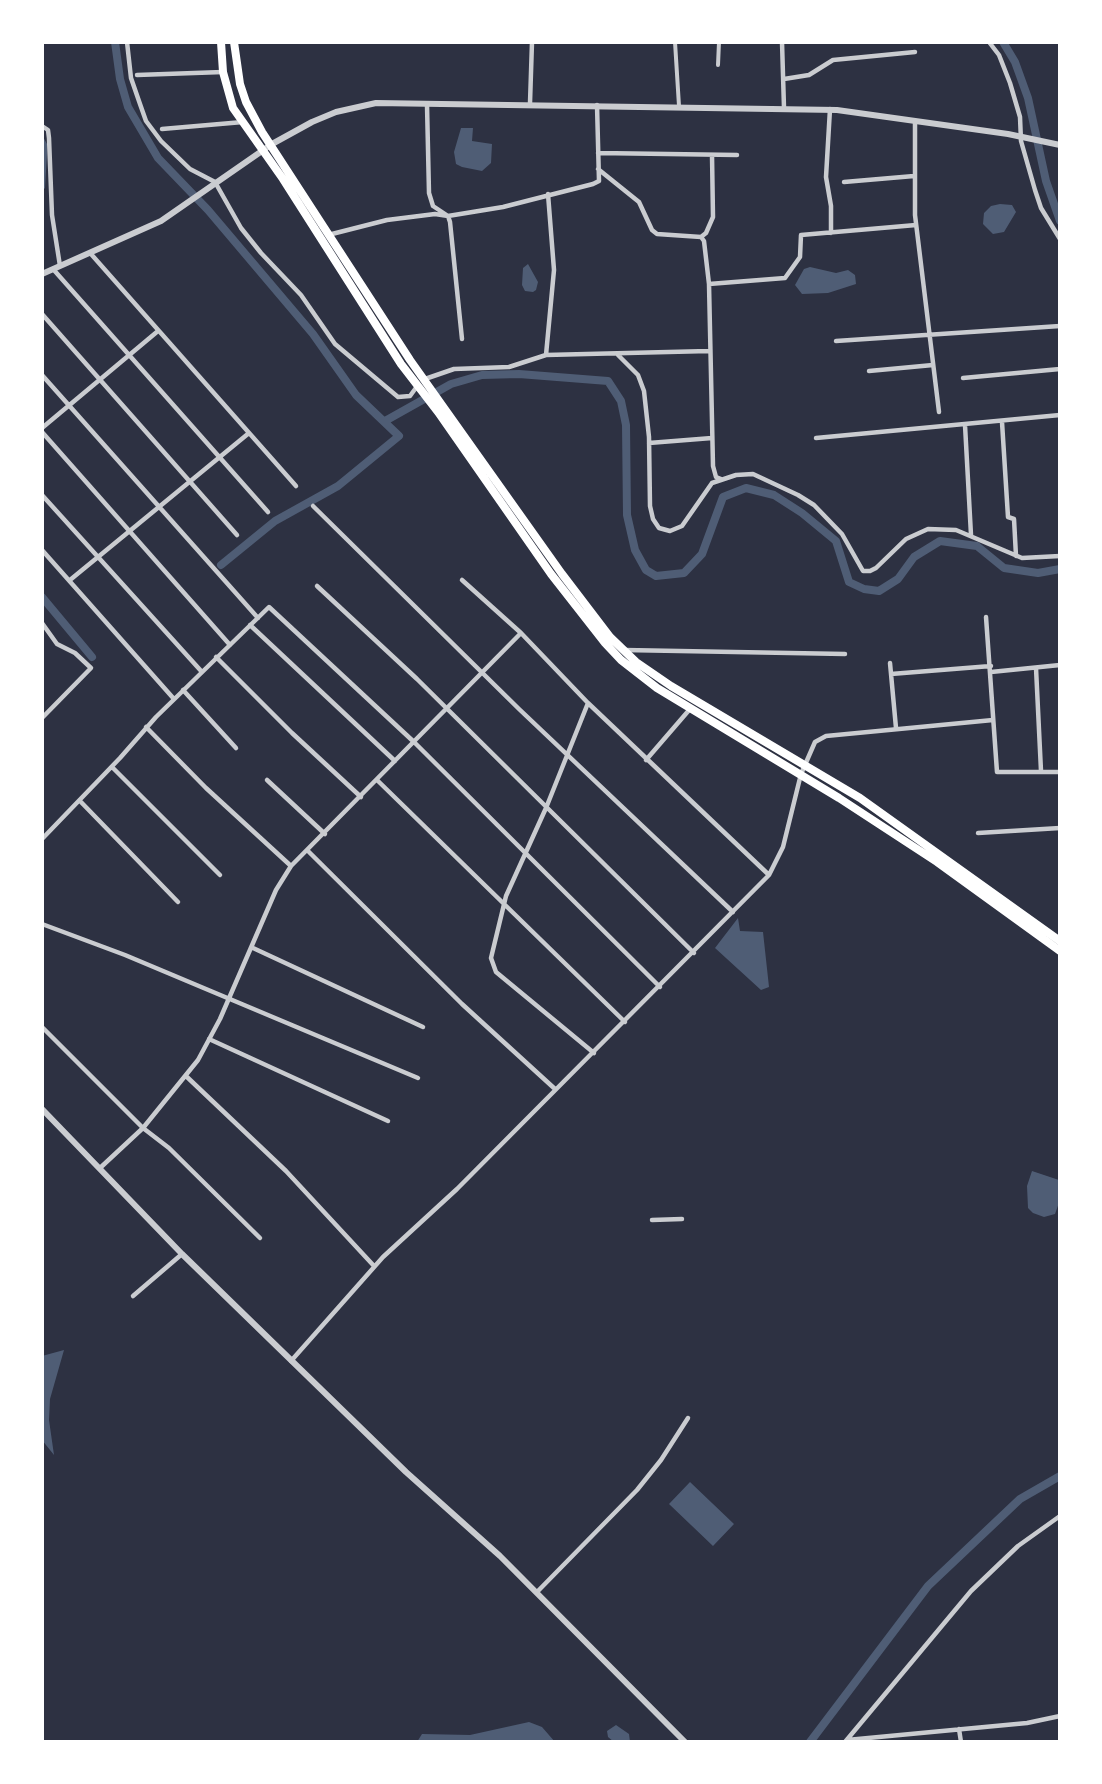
<!DOCTYPE html>
<style>
body{margin:0}
#map{position:relative;width:1102px;height:1784px;overflow:hidden;background:#2d3142;font-family:Jost,sans-serif}
canvas{display:block}
.frame{position:absolute;inset:0;border:44px solid #fff;pointer-events:none}
</style>
<div id="map">
<canvas width="1102" height="1784"></canvas>
<div class="frame"></div>
</div>
<script>
const ctx = document.querySelector('canvas').getContext('2d');
ctx.lineJoin = 'round';
function paint(path, color) { ctx.fillStyle = color; ctx.fill(path, 'evenodd'); }
const toPath = rows => new Path2D(rows.map(r => 'M' + r).join(''));
function stroke(path, color, width, dash) { ctx.strokeStyle = color; ctx.lineWidth = width; ctx.lineCap = dash ? 'butt' : 'round'; ctx.setLineDash(dash || []); ctx.stroke(path); }
paint(toPath([
 [461,128,473,128,472,141,492,144,491,163,482,171,462,167,456,164,454,152],
 [42,135,47,144,47,154,45,188,42,191],
 [1000,204,1012,205,1016,212,1004,232,993,234,983,224,984,213,991,206],
 [528,264,538,282,536,290,533,292,525,291,522,285,523,268],
 [810,267,836,273,848,270,855,275,856,284,828,293,802,294,795,285,804,269],
 [738,918,740,931,763,932,769,987,761,990,715,948],
 [1032,1171,1059,1180,1060,1200,1055,1214,1044,1217,1033,1213,1028,1208,1027,1186],
 [64,1350,50,1399,49,1420,54,1455,42,1440,42,1356],
 [690,1482,734,1524,713,1546,669,1504],
 [529,1722,542,1727,555,1742,417,1742,422,1734,470,1735],
 [616,1725,629,1734,630,1742,614,1742,608,1737,607,1731]
]), '#4f5d75');
stroke(toPath([
 [115,42,120,79,128,107,158,158,208,210,313,334,356,395,399,436,338,486,275,521,221,565],
 [1003,42,1015,62,1028,98,1046,181,1060,221],
 [385,421,451,384,482,375,519,374,608,381,621,401,626,425,627,515,635,550,646,570,656,576,684,573,702,554,723,497,746,488,774,495,802,513,836,541,849,582,864,589,879,591,898,579,914,557,940,541,977,546,1004,568,1038,573,1060,569],
 [42,597,92,657],
 [810,1742,928,1586,1020,1499,1060,1476]
]), '#4f5d75', 8);
stroke(toPath([
 [675,42,679,106],
 [718,65,719,42]
]), '#caccd0', 4);
stroke(toPath([
 [127,42,131,78,140,104,146,121,161,141,190,169,215,182,241,228,261,253,301,295,335,344,398,397,410,396,418,385],
 [782,42,784,108],
 [989,42,999,55,1010,83,1020,117,1021,141,1035,190,1041,208,1060,239],
 [137,75,223,72],
 [784,79,809,75,833,60,915,52],
 [530,103,532,42],
 [427,105,429,193,433,206,448,216,450,222,462,339],
 [830,109,826,177,831,206,831,233],
 [915,122,915,215,939,412],
 [42,126,48,130,49,138,52,215,60,266],
 [162,129,243,122],
 [598,153,737,155],
 [598,169,639,202,652,230,657,234,701,237,706,233,713,217,712,155],
 [844,182,914,176],
 [328,235,387,220,435,214,448,216,503,207,593,184,599,181,597,105],
 [701,237,704,241,709,284,713,466,716,477,721,479],
 [91,254,296,486],
 [53,269,268,512],
 [709,284,785,278,800,257,801,235,916,225],
 [42,314,237,535],
 [836,341,1060,326],
 [546,355,554,270,548,194],
 [618,355,638,375,644,391,649,437,650,506,653,519,659,528,670,531,682,526,712,483,736,475,753,474,798,495,814,505,842,534,863,571,870,571,876,568,906,539,928,529,956,530,1022,558,1060,556],
 [869,371,933,365],
 [42,375,258,618],
 [963,378,1060,369],
 [425,379,454,369,509,367,546,355,709,351],
 [1002,422,1008,517,1014,519,1016,556],
 [965,425,971,535],
 [42,428,158,331],
 [42,432,230,645],
 [816,438,1060,415],
 [649,443,712,438],
 [42,495,202,672],
 [313,506,519,709,733,912],
 [42,550,174,699],
 [70,580,249,433],
 [462,580,521,633,588,703,769,875],
 [317,586,417,679,694,953],
 [986,617,997,772,1060,772],
 [42,623,57,644,75,653,91,668,42,718],
 [250,625,395,761],
 [624,650,845,654],
 [216,657,292,733,361,797],
 [890,663,896,728],
 [1036,668,1041,771],
 [991,672,1060,665],
 [891,674,991,666],
 [183,690,236,748],
 [588,703,546,808,506,896,491,958,496,972,594,1053],
 [146,727,206,788,291,866],
 [646,760,690,709],
 [112,767,220,875],
 [267,780,325,834],
 [377,780,625,1022],
 [80,801,178,902],
 [978,833,1060,828],
 [42,839,120,758,156,717,269,607,414,742,660,987],
 [308,851,462,1004,555,1089],
 [42,924,125,955,418,1078],
 [253,948,423,1027],
 [42,1027,143,1128,169,1148,260,1238],
 [209,1039,388,1121],
 [187,1077,286,1171,374,1266],
 [100,1168,143,1128,198,1060,220,1019,276,890,291,866,521,633],
 [652,1220,682,1219],
 [133,1296,182,1254],
 [291,1361,383,1257,457,1189,769,875,783,847,801,774,815,742,826,736,993,720],
 [537,1592,637,1490,661,1460,688,1418],
 [959,1729,961,1742],
 [847,1740,1027,1723,1060,1716],
 [845,1742,971,1591,1018,1546,1060,1516]
]), '#caccd0', 4.5);
stroke(toPath([
 [42,274,161,221,272,144,312,122,336,112,376,103,837,110,1008,134,1060,145],
 [42,1109,182,1254,406,1472,500,1556,685,1742]
]), '#caccd0', 6);
stroke(toPath([
 [221,42,223,72,233,108,283,179,401,364,438,412,551,574,605,643,621,660,657,688,839,798,937,862,1060,951],
 [234,42,240,84,246,102,262,132,410,360,562,574,610,637,636,662,671,686,860,798,1060,941]
]), '#fff', 8);
</script>
